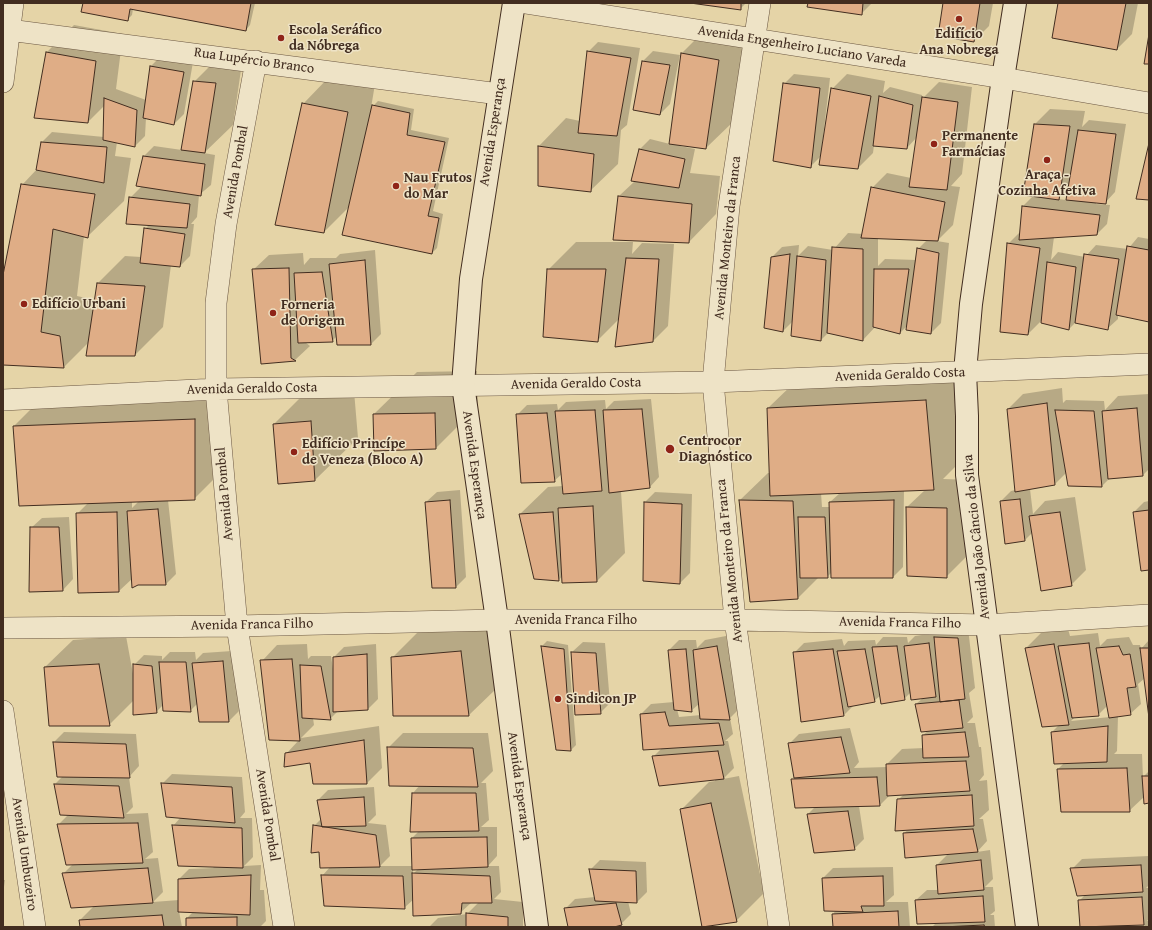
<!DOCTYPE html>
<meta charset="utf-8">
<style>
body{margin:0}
#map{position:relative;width:1152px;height:930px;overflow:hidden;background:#e5d4a7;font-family:"Gentium Book Plus",serif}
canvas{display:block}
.frame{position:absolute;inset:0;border:4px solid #422d20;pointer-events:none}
</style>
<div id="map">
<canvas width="1152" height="930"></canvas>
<div class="frame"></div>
</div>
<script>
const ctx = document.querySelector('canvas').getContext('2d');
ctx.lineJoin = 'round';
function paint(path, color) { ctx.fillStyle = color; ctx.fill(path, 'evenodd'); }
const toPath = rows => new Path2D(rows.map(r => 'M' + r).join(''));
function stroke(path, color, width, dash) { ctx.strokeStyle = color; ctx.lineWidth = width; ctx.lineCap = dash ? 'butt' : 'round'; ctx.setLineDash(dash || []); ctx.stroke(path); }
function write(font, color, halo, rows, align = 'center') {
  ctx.font = font + ' "Gentium Book Plus",serif'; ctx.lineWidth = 3; ctx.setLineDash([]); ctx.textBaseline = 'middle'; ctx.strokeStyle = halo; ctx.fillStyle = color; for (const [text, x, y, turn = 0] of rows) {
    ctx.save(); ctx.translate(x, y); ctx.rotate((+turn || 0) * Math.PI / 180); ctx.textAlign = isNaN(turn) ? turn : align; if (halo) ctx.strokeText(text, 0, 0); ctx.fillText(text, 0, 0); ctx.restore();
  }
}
paint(toPath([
 [84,3,255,3,250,25,246,30,133,9,132,15,127,20],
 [697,3,746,3,740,9],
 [809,3,872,3,861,14],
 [944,3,993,3,989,26,974,41],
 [1059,3,1138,3,1132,34,1117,49],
 [74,25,123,34,116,89,146,100,151,66,161,56,193,62,184,114,174,124,146,118,145,136,135,146,117,142,115,156,131,158,124,201,87,237,84,236,77,296,95,300,98,283,125,256,141,257,145,229,149,225,130,198,142,186,144,156,154,146,182,150,194,82,222,54,243,56,233,125,204,153,215,155,211,185,199,195,197,217,191,224,194,224,190,256,180,266,171,265,163,327,135,355,89,342,64,367,3,364,3,281,22,185,38,168,42,142,52,132,104,137,105,105,88,122,47,52],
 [710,25,746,32,734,121,706,148,680,144,680,146,695,149,690,173,720,176,716,214,689,242,619,196,635,181,632,180,640,149,650,139,670,144,682,53],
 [598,42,640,48,627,125,621,130,618,164,590,191,539,146,566,118,580,121,588,52],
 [653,51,680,55,670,104,660,114,635,110,643,61],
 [794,74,830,78,822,146,823,146,832,89,847,74,885,81,883,93,890,87,922,95,922,99,939,82,972,87,962,174,951,186,960,187,953,225,937,241,949,243,941,323,931,333,908,325,900,333,876,326,863,340,829,332,821,340,793,321,783,331,772,257,782,247,799,245,798,256,808,246,833,250,848,233,863,234,872,188,887,173,911,178,917,137,907,148,874,145,873,153,858,168,822,155,810,167,784,84],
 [878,238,927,240,918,249,917,260,885,259,878,266],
 [330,76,375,84,371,108,378,101,414,109,411,130,449,138,433,211,443,214,437,248,432,253,350,206,324,232,303,104],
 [1050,109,1085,111,1082,127,1089,120,1126,124,1115,192,1105,203,1096,202,1096,204,1110,205,1107,224,1097,234,1054,237,1051,260,1058,252,1085,257,1096,245,1128,249,1138,237,1149,239,1149,321,1118,315,1118,319,1107,329,1076,322,1069,329,1042,320,1028,334,1008,244,1021,231,1023,206,1034,195,1035,124],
 [1069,189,1067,200,1058,199],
 [576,242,633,242,632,254,642,243,674,244,668,326,653,341,619,319,597,341,548,270],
 [375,250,381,334,371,344,337,336,332,341,305,342,310,346,295,360,262,363,253,270,269,255,303,253,304,265,310,258,336,258,340,254],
 [477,371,478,406,436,448,374,414,417,372],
 [953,372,961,461,943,479,974,480,974,549,946,577,908,575,907,507,925,490,904,490,903,567,893,577,832,577,832,572,827,577,819,577,798,598,740,500,768,473,770,473,768,408,796,381],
 [821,493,840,493,830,502,831,507,822,507],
 [353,379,358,438,315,480,279,483,274,424,317,381],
 [1062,388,1063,403,1066,400,1104,401,1105,410,1118,396,1149,394,1149,469,1143,475,1110,478,1102,486,1069,485,1067,472,1055,484,1030,489,1033,514,1045,501,1075,497,1086,570,1071,585,1033,532,1025,540,1001,501,1011,491,1016,490,1008,409,1023,394],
 [651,399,659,477,649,488,621,491,625,553,597,581,563,582,563,575,559,580,520,514,548,487,563,486,562,474,554,481,517,415,527,405,557,404,558,410,566,402,605,400,606,409,614,401],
 [214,400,214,479,194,499,168,500,176,574,166,584,133,578,119,591,77,514,88,503,14,426,34,406],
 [132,501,139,501,132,508],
 [460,490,466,577,456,587,426,502,437,492],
 [655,492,692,494,690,573,680,583,644,580,645,502],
 [1149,501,1149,569,1134,512,1144,502],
 [69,517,73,579,63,590,31,528,42,518],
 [489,623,497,688,469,715,394,715,392,658,420,630],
 [968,628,975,688,969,693,973,717,967,723,975,723,979,747,981,747,984,775,979,781,987,780,989,810,979,819,983,819,987,841,977,852,990,850,993,879,985,887,993,887,995,911,990,915,994,915,995,927,932,927,936,923,916,900,927,890,938,890,937,865,949,853,904,833,909,829,898,800,904,794,890,795,880,805,859,806,864,839,854,849,808,814,816,806,793,780,795,777,789,744,799,734,850,728,859,762,854,768,887,767,887,764,902,749,924,748,923,735,928,731,916,704,923,698,911,692,904,699,881,695,874,701,854,705,844,715,794,653,804,643,842,639,844,646,848,641,875,640,876,645,883,637,907,637,908,643,915,636],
 [1068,629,1070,636,1098,633,1100,646,1107,639,1129,637,1133,645,1140,645,1141,649,1149,640,1149,710,1145,678,1138,684,1141,704,1130,714,1118,716,1117,751,1114,754,1142,754,1143,777,1149,771,1149,802,1145,796,1129,811,1058,769,1064,763,1052,732,1060,724,1026,648,1041,633],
 [1107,706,1110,717,1071,721,1075,717,1098,715],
 [126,636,133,674,134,665,144,655,162,656,162,660,170,652,195,652,196,660,203,653,232,651,239,711,229,721,198,703,190,711,163,705,156,712,134,700,109,725,45,667,73,640],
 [726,636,739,709,730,718,733,734,725,741,728,741,734,768,723,779,739,776,764,893,736,921,681,810,709,782,715,781,715,779,654,756,662,748,641,714,651,704,674,702,669,650,679,640,696,640,697,648,705,640],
 [700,703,701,715,679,717,677,709,691,711],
 [547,641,568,645,576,745,571,750,557,749,542,646],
 [583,642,605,643,610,703,600,713,572,652],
 [307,644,308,659,311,656,331,656,333,669,334,657,344,647,376,644,378,699,368,709,339,710,330,719,313,718,314,725,301,738,379,726,382,768,367,783,311,761,286,754,299,740,262,661,277,645],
 [64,732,136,734,139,766,129,777,133,807,126,814,148,813,153,852,145,859,158,858,163,892,153,902,179,900,179,879,189,869,214,868,173,826,181,817,162,784,172,774,242,777,245,812,240,818,252,818,253,857,244,866,261,865,260,890,264,890,266,921,260,927,187,927,187,918,193,912,179,911,182,927,81,927,80,920,95,905,63,874,73,864,58,825,68,815,55,784,63,776,54,742],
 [403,733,488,733,493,771,481,783,486,783,489,820,481,827,497,827,497,856,488,866,499,866,501,892,494,899,523,902,523,927,429,927,438,918,467,914,479,902,471,903,460,913,414,899,404,908,322,876,331,866,320,851,314,826,322,818,318,800,328,790,374,787,376,815,368,823,386,825,390,856,380,866,413,866,412,838,419,831,413,793,420,785,388,748],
 [419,868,413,874,413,869],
 [1149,856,1149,885,1146,888,1149,888,1149,919,1147,921,1149,921,1149,927,1081,927,1079,901,1085,895,1072,869,1082,859],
 [600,860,646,862,647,892,637,902,628,901,631,914,621,924,610,927,569,927,565,909,575,899,595,897,590,870],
 [893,867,894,895,886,902,908,902,910,927,834,927,833,914,836,910,823,878,833,868],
 [3,880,5,880,3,894]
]), '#0003');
const building = toPath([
 [83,3,251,3,246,31,130,9,128,21,81,12,83,3],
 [690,3,741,3,741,10,690,3],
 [808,3,863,3,862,15,807,7,808,3],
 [943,3,980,3,974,42,938,36,943,3],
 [1058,3,1126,3,1117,50,1052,38,1058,3],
 [1149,34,1149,64,1144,64,1149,34],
 [587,51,631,58,617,136,578,133,587,51],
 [46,52,96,61,88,123,34,118,46,52],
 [681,53,719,60,706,149,669,144,681,53],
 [642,61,670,65,660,115,633,110,642,61],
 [150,66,184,72,174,125,143,118,150,66],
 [193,81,216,83,205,153,181,150,193,81],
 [783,83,820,88,811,168,773,161,783,83],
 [831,88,871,96,858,169,819,165,831,88],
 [879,96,913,105,907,149,873,146,879,96],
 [922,97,958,102,947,190,909,187,922,97],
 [104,98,137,110,135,147,103,140,104,98],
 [302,103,348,112,324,233,275,225,302,103],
 [372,105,410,113,407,135,445,142,428,216,439,218,432,254,342,235,372,105],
 [1034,124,1070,126,1059,200,1023,195,1034,124],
 [1078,130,1116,134,1106,204,1066,200,1078,130],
 [41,142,107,147,104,183,36,170,41,142],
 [1149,143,1149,200,1136,199,1149,143],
 [538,146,594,154,591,192,538,186,538,146],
 [639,149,685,159,679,188,631,181,639,149],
 [143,156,205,164,201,196,136,186,143,156],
 [21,184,95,194,88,238,53,229,41,332,60,336,64,368,3,365,3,275,21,184],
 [871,187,945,202,938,241,861,238,871,187],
 [618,196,692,204,689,243,613,240,618,196],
 [129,197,190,204,187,228,126,224,129,197],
 [1022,206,1100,215,1097,235,1019,240,1022,206],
 [144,228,185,234,180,267,140,263,144,228],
 [1007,243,1040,248,1028,335,1000,332,1007,243],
 [1127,246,1149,250,1149,322,1116,315,1127,246],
 [832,247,863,249,863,341,827,333,832,247],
 [917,248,939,253,931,334,906,330,917,248],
 [790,254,783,332,764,328,771,257,790,254],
 [1084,254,1119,259,1108,330,1075,323,1084,254],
 [797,256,826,260,821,341,791,336,797,256],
 [626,258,659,259,653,342,615,347,626,258],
 [365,260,371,345,337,345,329,264,365,260],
 [1047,262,1076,267,1069,330,1041,323,1047,262],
 [289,268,291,358,296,361,261,364,252,269,289,268],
 [547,269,606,269,598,342,543,337,547,269],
 [874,269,909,269,900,334,873,327,874,269],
 [322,272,333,342,298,343,294,273,322,272],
 [97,283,145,286,135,356,86,356,97,283],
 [926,400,934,490,770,496,767,408,926,400],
 [1047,403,1055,485,1015,492,1007,409,1047,403],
 [1137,408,1143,476,1108,479,1102,411,1137,408],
 [642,409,650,488,609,493,603,410,642,409],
 [595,410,602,491,563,494,555,411,595,410],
 [1055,410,1094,411,1102,487,1068,486,1055,410],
 [435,413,436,449,374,451,373,414,435,413],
 [547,413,555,482,521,483,516,414,547,413],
 [195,419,195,500,19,506,13,426,195,419],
 [311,421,315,481,278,484,273,424,311,421],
 [1020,499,1025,541,1005,544,1000,501,1020,499],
 [450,500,456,588,432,588,425,502,450,500],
 [739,500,793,501,798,599,750,602,739,500],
 [894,500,893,578,831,578,829,502,894,500],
 [644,502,682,504,680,584,643,581,644,502],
 [593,506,597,582,562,583,558,508,593,506],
 [906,507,947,508,947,578,907,576,906,507],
 [158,509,166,585,138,585,132,588,127,511,158,509],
 [1149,510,1149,570,1141,571,1133,512,1149,510],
 [117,512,119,592,78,593,76,513,117,512],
 [553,512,559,581,534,579,519,514,553,512],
 [1060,512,1072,586,1041,591,1029,516,1060,512],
 [798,517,825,517,828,578,800,578,798,517],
 [30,527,59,527,63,591,29,592,30,527],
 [934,637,958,638,965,699,940,702,934,637],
 [929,643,936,697,911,700,904,646,929,643],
 [1089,643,1099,716,1072,718,1058,646,1089,643],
 [1054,644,1069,725,1042,727,1025,648,1054,644],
 [541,646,564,649,571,751,556,750,541,646],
 [717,646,730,720,700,719,693,650,717,646],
 [897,646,905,700,881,704,872,647,897,646],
 [1119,646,1123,655,1130,654,1136,687,1127,688,1131,715,1109,718,1096,648,1119,646],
 [1140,648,1149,648,1149,718,1140,648],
 [686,649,692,712,674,710,668,650,686,649],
 [833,649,844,716,801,722,793,652,833,649],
 [865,649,875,702,848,707,837,651,865,649],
 [461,651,469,716,393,716,391,657,461,651],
 [571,652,596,653,601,714,575,715,571,652],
 [367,654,368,710,333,712,333,657,367,654],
 [292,659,300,741,269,740,260,660,292,659],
 [223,661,229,722,199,722,192,663,223,661],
 [159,662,186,662,191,712,163,711,159,662],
 [99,664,110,726,49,726,44,667,99,664],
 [133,664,152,666,157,713,133,715,133,664],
 [300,665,321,666,331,720,302,718,300,665],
 [959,700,963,728,921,732,915,704,959,700],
 [665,712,669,726,719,723,724,745,643,750,640,714,665,712],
 [1108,726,1107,762,1054,764,1051,732,1108,726],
 [965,732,969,757,923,758,922,735,965,732],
 [841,737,850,773,794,778,788,743,841,737],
 [364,740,367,784,313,784,310,763,284,767,285,753,364,740],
 [53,742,126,744,130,778,57,777,53,742],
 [387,747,473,748,478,787,389,786,387,747],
 [718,751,724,779,659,786,652,756,718,751],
 [966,761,970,791,887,796,886,764,966,761],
 [1127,768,1130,812,1061,812,1057,769,1127,768],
 [1142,776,1149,776,1149,803,1144,804,1142,776],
 [877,777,880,806,795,808,791,779,877,777],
 [161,783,232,787,235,823,166,817,161,783],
 [54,784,119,786,124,818,60,815,54,784],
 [412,793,476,793,479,831,410,832,412,793],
 [972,795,974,826,895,831,897,799,972,795],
 [364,797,366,826,322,827,317,800,364,797],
 [711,803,737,922,702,927,680,809,711,803],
 [848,811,855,850,814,853,807,814,848,811],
 [138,823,143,863,66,865,57,824,138,823],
 [172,825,242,828,243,868,178,866,172,825],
 [313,825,376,835,380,867,320,868,319,852,311,853,313,825],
 [973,829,978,852,905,858,903,833,973,829],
 [487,837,488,867,412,870,411,838,487,837],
 [981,860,984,890,938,894,936,865,981,860],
 [1141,865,1143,892,1077,896,1070,868,1141,865],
 [148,868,153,903,71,908,62,873,148,868],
 [589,869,636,871,637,903,595,901,589,869],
 [412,873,490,876,492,903,462,903,461,914,413,916,412,873],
 [251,875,250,915,178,912,178,879,251,875],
 [321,875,403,876,405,909,324,906,321,875],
 [883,876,884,906,861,906,863,912,824,911,822,878,883,876],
 [983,896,985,922,917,924,915,900,983,896],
 [1142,897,1144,925,1080,927,1078,900,1142,897],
 [616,903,622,925,614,927,568,927,564,908,616,903],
 [898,911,899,927,833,927,832,914,898,911],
 [466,913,508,917,508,927,463,927,466,927,466,913],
 [162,915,164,927,80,927,79,920,162,915],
 [237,917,237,927,186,927,186,918,237,917],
 [984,925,985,927,942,927,984,925]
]);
paint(building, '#dfad86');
stroke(building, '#422d20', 1);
const street = toPath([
 [525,3,1003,78,1149,103],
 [760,3,729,206,713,382,735,620,779,927],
 [9,30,499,94],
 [256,61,226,224,216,303,216,389,237,626,284,927],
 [3,82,13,3],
 [3,400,216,389,713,382,1149,364],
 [3,628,237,626,497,620,735,620,986,625,1149,615],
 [3,711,35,927]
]);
const secondary = toPath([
 [514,3,471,279,463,385,497,620,537,927],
 [1015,3,1003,78,971,304,965,372,967,416,967,475,1027,927]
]);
stroke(street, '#6b5742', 22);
stroke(secondary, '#422d20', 24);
stroke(street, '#eee3c6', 21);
stroke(secondary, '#eee3c6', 22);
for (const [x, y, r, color] of [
 [959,19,4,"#8f2418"],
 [281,38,4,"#8f2418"],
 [934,144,4,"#8f2418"],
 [1047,160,4,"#8f2418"],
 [396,186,4,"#8f2418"],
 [24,304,4,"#8f2418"],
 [273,313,4,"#8f2418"],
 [670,449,5,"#8f2418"],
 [294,452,4,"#8f2418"],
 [558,699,4,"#8f2418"]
]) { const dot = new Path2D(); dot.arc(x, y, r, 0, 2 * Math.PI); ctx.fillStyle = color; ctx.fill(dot); stroke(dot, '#eee3c6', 1.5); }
write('bold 14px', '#422d20', '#eee3c6', [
 ["Escola Seráfico",289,30],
 ["da Nóbrega",289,46],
 ["Edifício",959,34,"center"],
 ["Ana Nobrega",959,50,"center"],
 ["Permanente",942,136],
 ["Farmácias",942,152],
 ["Araça -",1047,175,"center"],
 ["Cozinha Afetiva",1047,191,"center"],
 ["Nau Frutos",404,178],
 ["do Mar",404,194],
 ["Edifício Urbani",32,304],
 ["Forneria",281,305],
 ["de Origem",281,321],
 ["Centrocor",679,441],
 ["Diagnóstico",679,457],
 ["Edifício Princípe",302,444],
 ["de Veneza (Bloco A)",302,460],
 ["Sindicon JP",566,699]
], 'left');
write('14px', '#422d20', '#eee3c6', [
 ["Avenida Engenheiro Luciano Vareda",802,47,9],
 ["Rua Lupércio Branco",254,61,8],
 ["Avenida Esperança",493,132,-81],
 ["Avenida Pombal",236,172,-80],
 ["Avenida Monteiro da Franca",728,238,-84],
 ["Avenida Geraldo Costa",900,375,-2],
 ["Avenida Geraldo Costa",576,384,-1],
 ["Avenida Geraldo Costa",252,389,-1],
 ["Avenida Esperança",474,465,82],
 ["Avenida Pombal",225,494,-95],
 ["Avenida João Câncio da Silva",977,537,-96],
 ["Avenida Monteiro da Franca",730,561,-96],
 ["Avenida Franca Filho",576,620],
 ["Avenida Franca Filho",900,623,1],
 ["Avenida Franca Filho",252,625,-1],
 ["Avenida Esperança",519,786,82],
 ["Avenida Pombal",267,815,81],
 ["Avenida Umbuzeiro",24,854,82]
]);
</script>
